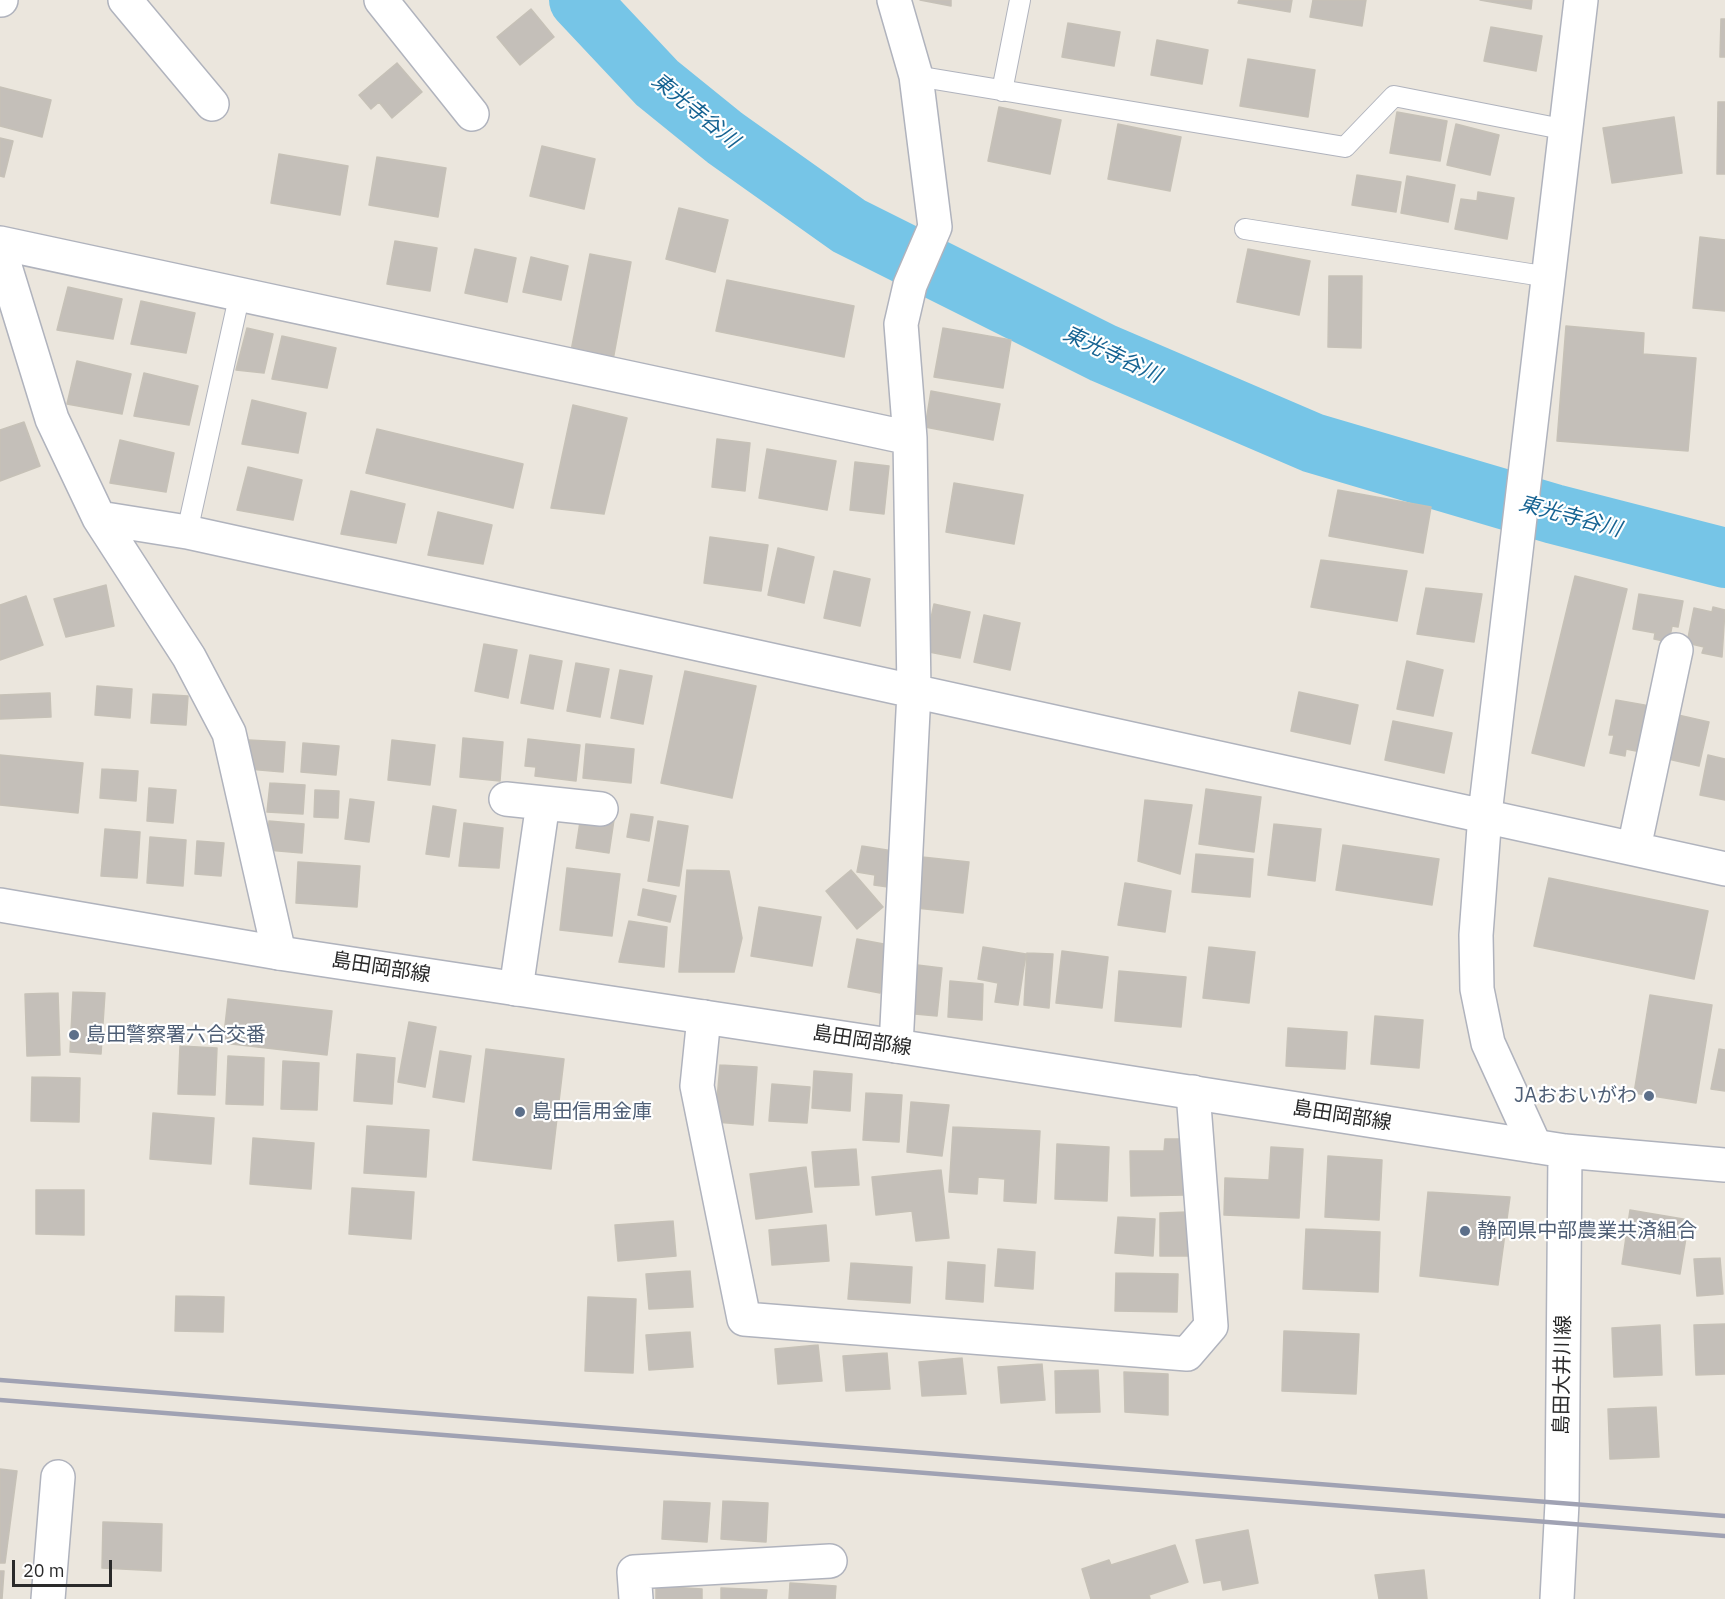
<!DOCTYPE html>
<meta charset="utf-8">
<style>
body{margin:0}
#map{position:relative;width:1725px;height:1599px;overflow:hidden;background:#ebe6dd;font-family:"IBM Plex Sans",sans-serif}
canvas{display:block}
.scale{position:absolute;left:12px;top:1560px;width:100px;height:27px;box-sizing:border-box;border:3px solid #2a2a2a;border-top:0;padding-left:8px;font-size:18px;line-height:21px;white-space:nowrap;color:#2a2a2a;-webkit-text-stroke:4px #fff;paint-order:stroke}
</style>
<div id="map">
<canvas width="1725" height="1599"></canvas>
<div class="scale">20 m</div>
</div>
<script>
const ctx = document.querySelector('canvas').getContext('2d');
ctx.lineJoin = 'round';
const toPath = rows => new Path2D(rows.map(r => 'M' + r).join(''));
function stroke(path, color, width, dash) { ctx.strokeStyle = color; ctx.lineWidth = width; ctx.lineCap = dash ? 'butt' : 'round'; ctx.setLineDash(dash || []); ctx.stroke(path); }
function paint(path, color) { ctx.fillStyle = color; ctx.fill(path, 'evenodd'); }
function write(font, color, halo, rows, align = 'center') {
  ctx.font = font + ' "IBM Plex Sans","Noto Sans JP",sans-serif'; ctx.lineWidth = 4.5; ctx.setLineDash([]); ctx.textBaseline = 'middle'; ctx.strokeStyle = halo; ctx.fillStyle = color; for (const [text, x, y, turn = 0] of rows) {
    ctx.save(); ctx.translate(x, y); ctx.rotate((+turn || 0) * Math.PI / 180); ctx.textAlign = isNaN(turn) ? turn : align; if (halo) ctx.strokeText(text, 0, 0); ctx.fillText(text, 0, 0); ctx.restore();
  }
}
stroke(toPath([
 [579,0,657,83,725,138,849,226,1103,353,1313,443,1554,514,1725,558]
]), '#76c5e7', 60);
const building = toPath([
 [920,0,951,0,951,6,920,0],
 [1239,0,1292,0,1290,12,1238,3,1239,0],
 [1313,0,1366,0,1362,26,1310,17,1313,0],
 [1480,0,1532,0,1531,9,1480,0],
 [531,9,554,37,520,65,497,37,531,9],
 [1721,19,1725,19,1725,57,1720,57,1721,19],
 [1068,23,1120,32,1114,66,1062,57,1068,23],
 [1491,27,1542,36,1536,71,1484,61,1491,27],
 [1157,40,1208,50,1202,84,1151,75,1157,40],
 [1248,59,1315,70,1308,117,1240,106,1248,59],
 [397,63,422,92,392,118,379,102,371,109,359,95,397,63],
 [0,87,51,100,42,137,0,126,0,87],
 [1718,102,1725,102,1725,174,1717,174,1718,102],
 [999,107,1061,120,1050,174,988,161,999,107],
 [1397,112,1447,121,1440,161,1390,153,1397,112],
 [1674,117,1682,173,1612,183,1603,128,1674,117],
 [1118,124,1181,137,1170,191,1108,179,1118,124],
 [1456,124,1499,135,1490,175,1447,165,1456,124],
 [0,138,13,141,4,177,0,176,0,138],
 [542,146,595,159,584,209,530,196,542,146],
 [279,154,348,166,340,215,271,203,279,154],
 [377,157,446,168,438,217,369,205,377,157],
 [1357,175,1401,182,1396,212,1352,205,1357,175],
 [1407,176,1455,185,1448,222,1401,213,1407,176],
 [1478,192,1514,198,1507,239,1455,229,1461,199,1477,201,1478,192],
 [679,208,728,220,715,272,666,259,679,208],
 [1700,237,1725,240,1725,311,1693,308,1700,237],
 [395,241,437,248,430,291,387,284,395,241],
 [475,249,516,258,507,302,465,293,475,249],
 [1248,249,1310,261,1299,315,1237,302,1248,249],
 [590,254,631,262,613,360,571,351,590,254],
 [531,257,568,266,561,300,523,292,531,257],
 [1329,276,1362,276,1361,348,1328,347,1329,276],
 [727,280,854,306,844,357,716,331,727,280],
 [68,287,122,299,113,339,57,330,68,287],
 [141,301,195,313,186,353,131,344,141,301],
 [1566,326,1644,333,1643,354,1696,358,1688,451,1557,441,1566,326],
 [247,328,273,334,264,373,236,370,247,328],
 [943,328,1011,340,1003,388,934,377,943,328],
 [282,336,336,348,327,388,272,379,282,336],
 [77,361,131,374,122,414,67,404,77,361],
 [144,373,198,386,189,425,134,416,144,373],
 [931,391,1000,404,993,440,925,427,931,391],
 [252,400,306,413,298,453,242,444,252,400],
 [573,405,627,418,604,514,551,508,573,405],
 [24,422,40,466,0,481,0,430,24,422],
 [377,429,523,464,513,508,366,473,377,429],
 [717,439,750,443,745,491,712,487,717,439],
 [120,440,174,453,166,492,110,483,120,440],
 [767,449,836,461,827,510,759,498,767,449],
 [855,462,889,466,884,514,850,510,855,462],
 [248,467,302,480,293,520,237,510,248,467],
 [954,483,1023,495,1014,544,946,532,954,483],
 [1338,490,1431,507,1423,553,1329,536,1338,490],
 [351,491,405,504,396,543,341,534,351,491],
 [438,512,492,525,483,564,428,555,438,512],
 [710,537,768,545,761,591,704,583,710,537],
 [778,548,814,557,804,603,768,595,778,548],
 [1321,560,1407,571,1397,621,1311,607,1321,560],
 [834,571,870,579,860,626,824,618,834,571],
 [1575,576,1627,589,1584,766,1532,753,1575,576],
 [106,585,114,626,66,637,54,599,106,585],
 [1426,588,1482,594,1474,642,1417,634,1426,588],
 [1639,594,1683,601,1678,627,1672,626,1669,642,1654,639,1655,633,1633,629,1639,594],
 [26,596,43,645,0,660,0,605,26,596],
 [934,604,970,612,960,658,924,651,934,604],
 [1713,607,1725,610,1722,657,1702,653,1704,647,1687,643,1694,608,1712,612,1713,607],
 [984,615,1020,623,1010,670,974,662,984,615],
 [484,644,517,650,508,698,475,691,484,644],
 [530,655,562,661,553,709,521,703,530,655],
 [1407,661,1443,670,1433,716,1397,709,1407,661],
 [576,663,609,669,600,717,567,711,576,663],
 [620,670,652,676,643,724,611,718,620,670],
 [685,671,756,686,732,798,661,783,685,671],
 [97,686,132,689,130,718,95,715,97,686],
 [1299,692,1358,705,1350,744,1291,731,1299,692],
 [50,693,51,717,0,719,0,695,50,693],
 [153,694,188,696,186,725,151,723,153,694],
 [1616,700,1650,706,1641,752,1626,749,1625,756,1610,753,1614,735,1609,735,1616,700],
 [1678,715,1709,722,1699,766,1668,759,1678,715],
 [1393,721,1452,733,1444,773,1385,760,1393,721],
 [463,738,503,742,500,781,460,777,463,738],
 [528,739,580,745,576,781,535,776,536,767,525,766,528,739],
 [249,740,285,742,283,772,248,769,249,740],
 [392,740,435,745,430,785,388,780,392,740],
 [303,743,339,746,336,775,301,772,303,743],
 [586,744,634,749,631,783,583,778,586,744],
 [0,755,83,763,78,813,0,805,0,755],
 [1708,755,1725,759,1725,800,1700,795,1708,755],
 [102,769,138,771,136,801,100,798,102,769],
 [270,783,305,785,303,814,267,812,270,783],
 [149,788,176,790,173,823,147,821,149,788],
 [1206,789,1261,797,1254,852,1199,844,1206,789],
 [315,790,339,791,338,818,314,817,315,790],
 [350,799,374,802,369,842,345,839,350,799],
 [1145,800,1192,805,1180,874,1138,861,1145,800],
 [433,806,456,810,449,857,426,854,433,806],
 [631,814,653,817,649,841,627,837,631,814],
 [581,815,614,820,609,853,576,848,581,815],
 [269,821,304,824,302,853,267,850,269,821],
 [658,821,688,826,679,886,648,881,658,821],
 [464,823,503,828,499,868,459,866,464,823],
 [1274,824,1321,829,1315,881,1268,875,1274,824],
 [105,829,140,832,137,878,101,876,105,829],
 [150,837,186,840,183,886,147,883,150,837],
 [197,841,224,843,221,876,195,874,197,841],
 [1343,845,1439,859,1432,905,1336,890,1343,845],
 [862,846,893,851,888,887,874,885,875,875,857,872,862,846],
 [1196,854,1253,859,1250,897,1192,892,1196,854],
 [922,857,969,862,963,913,916,908,922,857],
 [298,862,360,866,357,907,296,903,298,862],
 [567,868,620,874,612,936,560,930,567,868],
 [687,870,729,871,742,938,734,972,679,972,687,870],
 [851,870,883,907,857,929,826,891,851,870],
 [1549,878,1708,911,1694,979,1534,946,1549,878],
 [1125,883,1171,891,1165,932,1118,925,1125,883],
 [643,889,676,896,670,922,638,915,643,889],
 [759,907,821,917,812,966,751,956,759,907],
 [629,921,667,927,664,967,619,962,629,921],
 [857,939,889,945,880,993,848,987,857,939],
 [983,947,1026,954,1018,1005,995,1002,998,983,978,979,983,947],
 [1209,947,1255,952,1249,1003,1203,998,1209,947],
 [1062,951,1108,957,1102,1008,1056,1003,1062,951],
 [1027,953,1053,954,1049,1008,1024,1005,1027,953],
 [909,964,942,968,937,1016,904,1013,909,964],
 [1119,971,1186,977,1181,1027,1115,1021,1119,971],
 [950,981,983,984,982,1020,948,1017,950,981],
 [73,992,105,993,101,1054,70,1052,73,992],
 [58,993,60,1055,27,1056,25,994,58,993],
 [1650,995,1712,1005,1696,1103,1634,1093,1650,995],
 [228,999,332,1011,327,1055,223,1043,228,999],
 [1375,1016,1423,1020,1419,1068,1371,1064,1375,1016],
 [409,1022,436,1027,425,1087,398,1082,409,1022],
 [1288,1028,1347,1032,1345,1069,1286,1066,1288,1028],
 [180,1046,217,1048,215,1095,178,1094,180,1046],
 [486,1049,564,1059,551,1169,473,1160,486,1049],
 [1719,1049,1725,1050,1725,1091,1711,1089,1719,1049],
 [440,1051,471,1056,464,1102,433,1097,440,1051],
 [357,1054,395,1058,392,1104,354,1101,357,1054],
 [228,1056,264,1058,263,1105,226,1104,228,1056],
 [283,1061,319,1063,317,1110,281,1109,283,1061],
 [720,1065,757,1067,753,1125,715,1122,720,1065],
 [814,1071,852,1074,850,1111,812,1108,814,1071],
 [32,1077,80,1078,79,1122,31,1121,32,1077],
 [772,1084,810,1087,807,1123,769,1121,772,1084],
 [866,1093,902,1095,899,1142,863,1140,866,1093],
 [911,1102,949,1105,942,1156,907,1152,911,1102],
 [153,1113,214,1118,211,1164,150,1159,153,1113],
 [367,1126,429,1130,426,1177,364,1173,367,1126],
 [953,1127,1040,1131,1036,1203,1004,1201,1005,1179,978,1177,977,1194,949,1192,953,1127],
 [253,1138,314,1143,311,1189,250,1184,253,1138],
 [1165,1139,1184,1139,1185,1195,1131,1196,1130,1151,1164,1151,1165,1139],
 [1057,1144,1109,1147,1107,1201,1055,1199,1057,1144],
 [1271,1147,1303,1149,1299,1218,1224,1215,1225,1178,1269,1180,1271,1147],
 [856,1149,859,1185,815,1187,812,1152,856,1149],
 [1328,1156,1382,1160,1379,1220,1325,1217,1328,1156],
 [806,1167,812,1212,756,1219,750,1174,806,1167],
 [941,1170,949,1238,916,1241,912,1211,876,1215,872,1177,941,1170],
 [352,1188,414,1192,411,1239,349,1234,352,1188],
 [36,1190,84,1190,84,1235,36,1234,36,1190],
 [1428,1192,1510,1197,1498,1285,1420,1276,1428,1192],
 [1630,1210,1689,1220,1680,1274,1622,1264,1630,1210],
 [1188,1212,1188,1256,1160,1256,1160,1213,1188,1212],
 [1118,1217,1155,1219,1153,1256,1115,1253,1118,1217],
 [673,1221,676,1256,618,1261,615,1225,673,1221],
 [826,1225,829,1261,772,1265,769,1230,826,1225],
 [1306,1229,1380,1232,1378,1292,1303,1289,1306,1229],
 [998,1249,1035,1252,1033,1289,995,1286,998,1249],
 [1720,1258,1723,1294,1697,1296,1694,1259,1720,1258],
 [948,1262,985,1265,983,1302,946,1299,948,1262],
 [851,1263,912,1267,910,1303,848,1299,851,1263],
 [690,1271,693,1307,649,1309,646,1274,690,1271],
 [1116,1273,1178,1274,1177,1312,1115,1311,1116,1273],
 [176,1296,224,1297,223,1332,175,1331,176,1296],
 [588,1297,636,1299,633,1373,585,1371,588,1297],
 [1725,1324,1725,1374,1696,1375,1694,1325,1725,1324],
 [1660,1325,1662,1375,1614,1377,1612,1328,1660,1325],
 [1284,1331,1359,1334,1356,1394,1282,1391,1284,1331],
 [690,1332,693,1367,649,1370,646,1335,690,1332],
 [818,1345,822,1381,778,1384,775,1349,818,1345],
 [887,1353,890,1389,846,1391,843,1356,887,1353],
 [962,1358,966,1394,922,1396,919,1362,962,1358],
 [1042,1364,1045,1400,1001,1403,998,1367,1042,1364],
 [1098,1370,1100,1412,1056,1413,1055,1371,1098,1370],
 [1124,1372,1168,1374,1168,1415,1125,1412,1124,1372],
 [1656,1407,1659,1457,1610,1459,1608,1409,1656,1407],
 [0,1469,17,1471,5,1563,0,1563,0,1469],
 [664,1501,710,1503,707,1542,662,1539,664,1501],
 [723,1501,768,1503,766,1542,721,1539,723,1501],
 [103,1522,162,1524,161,1571,102,1568,103,1522],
 [1248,1530,1258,1583,1223,1590,1221,1580,1204,1583,1196,1540,1248,1530],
 [1175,1545,1188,1582,1149,1595,1150,1599,1091,1599,1082,1569,1109,1560,1111,1565,1175,1545],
 [1424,1570,1427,1599,1379,1599,1375,1575,1424,1570],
 [0,1571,4,1571,2,1599,0,1599,0,1571],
 [790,1583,836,1586,835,1599,789,1599,790,1583],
 [656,1586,702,1589,702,1599,656,1599,656,1586],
 [721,1588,767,1590,766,1599,721,1599,721,1588]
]);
paint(building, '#c4bfb9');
stroke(building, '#c6c1b7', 1.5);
const service = toPath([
 [916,76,1345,147,1394,96,1567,130],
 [1002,91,1020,0],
 [1245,229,1549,277],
 [187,532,240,293]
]);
const minor = toPath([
 [0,0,1,0],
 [125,0,212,104],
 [381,0,472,114],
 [894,0,916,76,935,227,910,285,901,324,910,438,914,692,896,1046],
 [0,243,910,438],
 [0,250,52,419,99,518,189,657,229,733,279,953],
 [99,518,187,532,1725,869],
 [506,799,601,809],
 [1485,814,1581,0],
 [1634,848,1676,650],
 [516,989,543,803],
 [704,1017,697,1086,744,1319,1187,1354,1211,1326,1193,1092],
 [48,1599,58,1477],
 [636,1599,634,1572,830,1561]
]);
const tertiary = toPath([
 [1485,814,1476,935,1477,989,1488,1043,1535,1146]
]);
const secondary = toPath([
 [0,905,279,953,896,1046,1565,1151,1725,1165],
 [1557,1599,1562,1503,1565,1151]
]);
stroke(service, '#b0b3bd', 22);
stroke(minor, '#b0b3bd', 36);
stroke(tertiary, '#b0b3bd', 36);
stroke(secondary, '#b0b3bd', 36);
stroke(service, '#fff', 20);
stroke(minor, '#fff', 33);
stroke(tertiary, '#fff', 33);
stroke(secondary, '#fff', 33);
stroke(toPath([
 [0,1380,1725,1516],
 [0,1400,1725,1536]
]), '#a0a2b3', 4.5);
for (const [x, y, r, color] of [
 [74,1035,6,"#5c6f8a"],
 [1649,1096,6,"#5c6f8a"],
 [520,1112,6,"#5c6f8a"],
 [1465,1231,6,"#5c6f8a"]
]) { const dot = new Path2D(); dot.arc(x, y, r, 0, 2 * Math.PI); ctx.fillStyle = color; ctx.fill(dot); stroke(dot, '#fff', 2); }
write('20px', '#2a2a2a', '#fff', [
 ["島田岡部線",381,968,9],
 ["島田岡部線",862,1041,9],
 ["島田岡部線",1342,1116,9],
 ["島田大井川線",1563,1375,-89]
]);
write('20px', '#4e5e75', '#fff', [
 ["島田警察署六合交番",86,1035],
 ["JAおおいがわ",1637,1096,"right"],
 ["島田信用金庫",532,1112],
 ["静岡県中部農業共済組合",1477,1231]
], 'left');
write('italic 21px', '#166392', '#fff', [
 ["東光寺谷川",695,111,39],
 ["東光寺谷川",1112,355,25],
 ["東光寺谷川",1570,517,15]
]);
</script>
